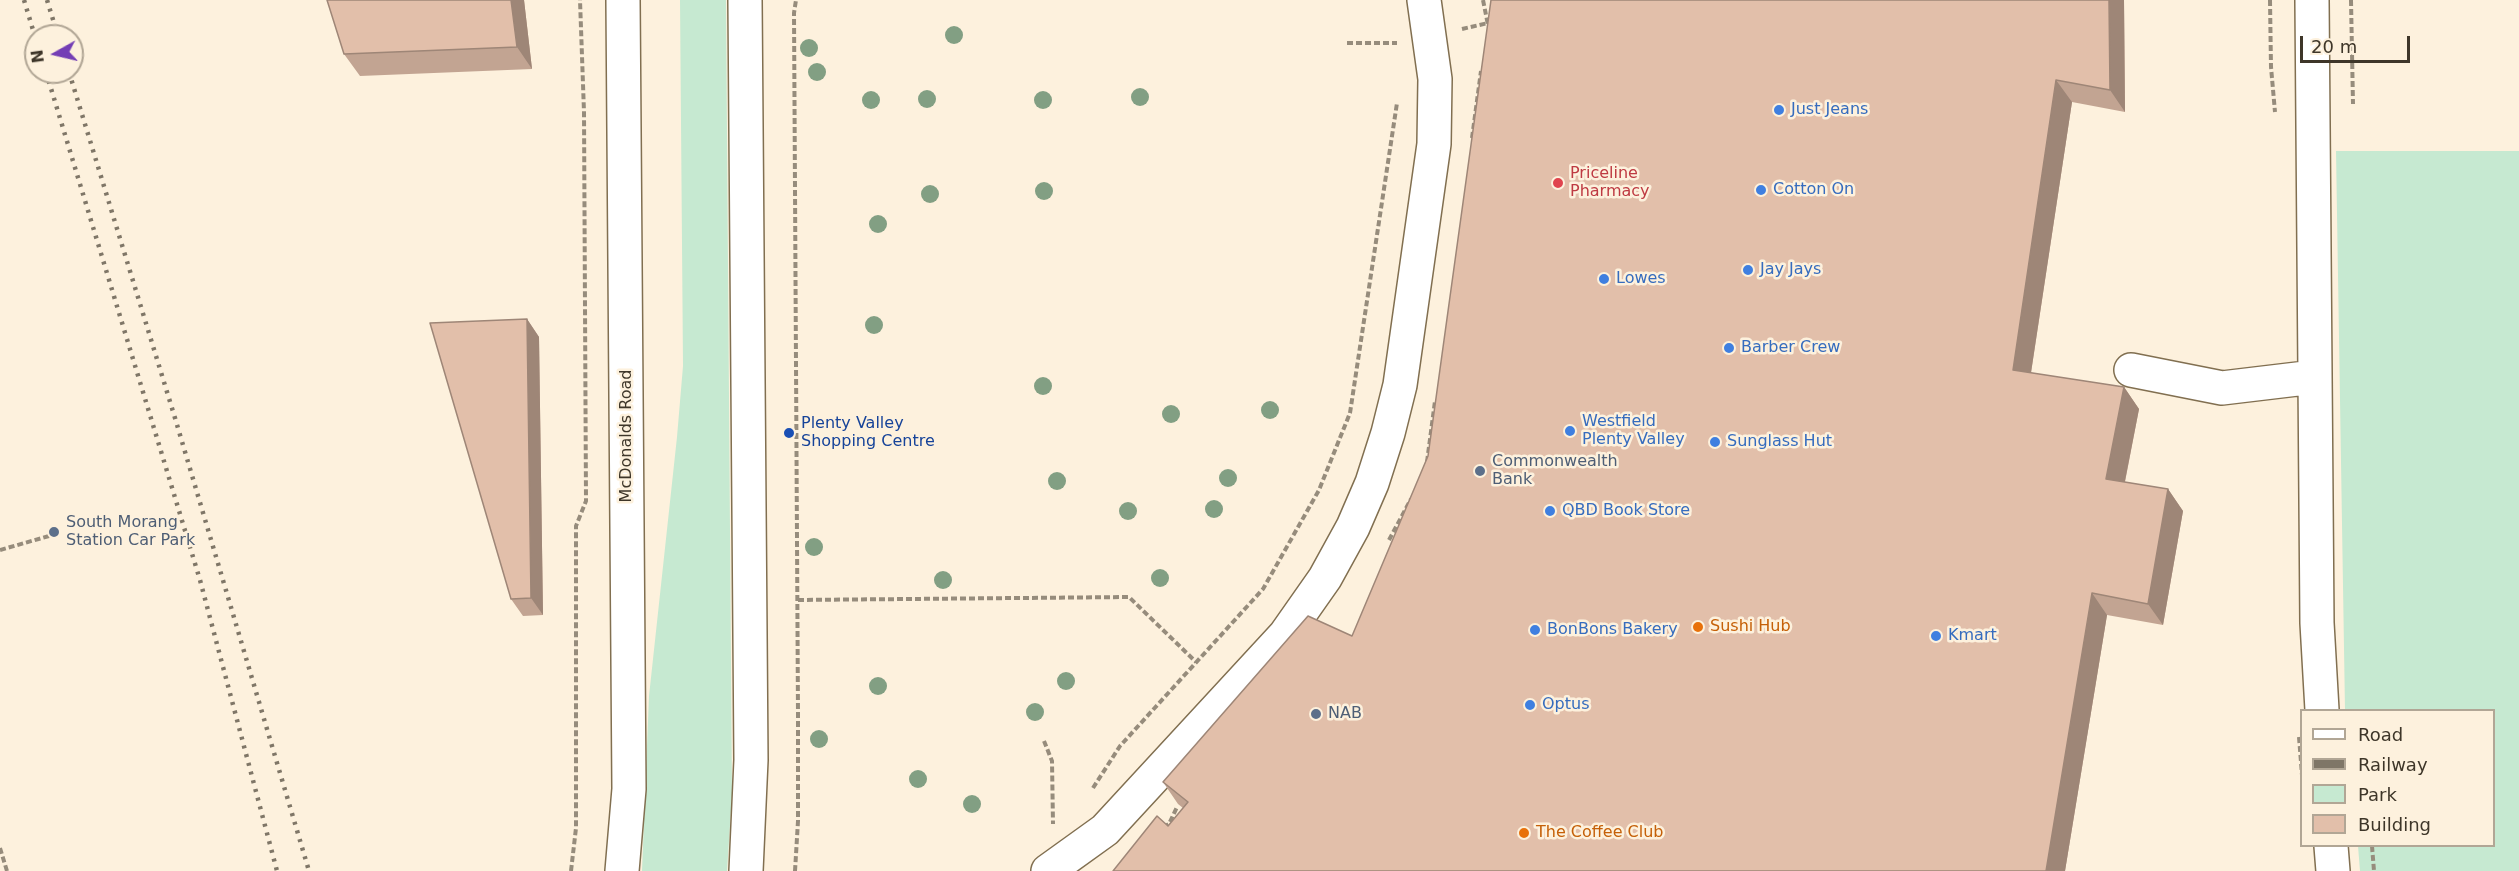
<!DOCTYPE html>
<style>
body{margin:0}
#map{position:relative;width:2519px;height:871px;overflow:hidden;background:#fdf1dd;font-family:"DejaVu Sans",sans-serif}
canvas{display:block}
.legend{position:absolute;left:2300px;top:709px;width:195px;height:138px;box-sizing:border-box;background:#fdf1dd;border:2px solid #b1a695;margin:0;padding:8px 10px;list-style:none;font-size:18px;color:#3e3629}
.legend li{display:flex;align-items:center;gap:12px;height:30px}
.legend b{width:30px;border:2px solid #b1a695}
.north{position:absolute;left:24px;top:24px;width:60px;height:60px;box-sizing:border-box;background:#fdf1dd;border:2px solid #b1a695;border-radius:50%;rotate:262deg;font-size:16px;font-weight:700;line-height:24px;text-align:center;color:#3e3629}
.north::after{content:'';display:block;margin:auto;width:21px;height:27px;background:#743eb5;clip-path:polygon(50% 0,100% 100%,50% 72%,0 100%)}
.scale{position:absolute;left:2300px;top:36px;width:110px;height:27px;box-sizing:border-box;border:3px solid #3e3629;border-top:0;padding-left:8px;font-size:18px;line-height:21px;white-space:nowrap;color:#3e3629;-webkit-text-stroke:4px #fdf1dd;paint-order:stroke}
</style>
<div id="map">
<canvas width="2519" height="871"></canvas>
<ul class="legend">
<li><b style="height:8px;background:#fff"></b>Road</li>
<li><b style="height:8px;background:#7f7667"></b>Railway</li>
<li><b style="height:16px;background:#c6e9d1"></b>Park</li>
<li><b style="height:16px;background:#e2bfaa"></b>Building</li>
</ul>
<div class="north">N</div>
<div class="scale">20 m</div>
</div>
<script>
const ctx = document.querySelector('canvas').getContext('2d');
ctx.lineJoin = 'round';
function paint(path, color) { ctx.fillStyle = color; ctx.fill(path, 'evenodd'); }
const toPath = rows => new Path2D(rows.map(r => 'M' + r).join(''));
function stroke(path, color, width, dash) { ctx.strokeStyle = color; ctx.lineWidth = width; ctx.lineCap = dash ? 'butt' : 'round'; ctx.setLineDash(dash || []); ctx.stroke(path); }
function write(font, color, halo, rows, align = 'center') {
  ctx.font = font + ' "DejaVu Sans",sans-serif'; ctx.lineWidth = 5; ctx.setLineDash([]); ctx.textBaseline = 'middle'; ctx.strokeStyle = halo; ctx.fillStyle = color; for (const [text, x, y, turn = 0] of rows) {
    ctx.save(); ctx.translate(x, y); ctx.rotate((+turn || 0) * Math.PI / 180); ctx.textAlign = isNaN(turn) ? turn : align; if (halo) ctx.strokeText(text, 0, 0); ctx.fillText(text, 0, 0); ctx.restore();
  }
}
paint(toPath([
 [680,0,726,0,732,795,727,871,642,871,649,696,677,437,683,366],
 [2336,151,2519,151,2519,871,2360,871,2358,846,2494,846,2494,710,2345,710]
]), '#c6e9d1');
const minor = toPath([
 [2312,0,2317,623,2322,710],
 [2131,370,2222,388,2314,377],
 [2331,846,2333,871],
 [1048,871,1105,830,1285,635,1325,578,1353,527,1372,483,1388,433,1400,385,1434,144,1435,79,1424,0]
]);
const major = toPath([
 [745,0,751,760,746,871],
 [622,871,629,789,623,0]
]);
stroke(minor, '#816f50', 36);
stroke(major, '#816f50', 36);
stroke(toPath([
 [1483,0,1488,25],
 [2270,0,2271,67,2275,112],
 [2351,0,2353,104],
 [1462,29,1488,23],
 [1347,43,1397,43],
 [1472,138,1481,71],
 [1427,462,1435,401],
 [1389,540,1411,499],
 [0,550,56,534],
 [798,600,1129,597,1196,662],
 [2299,737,2302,775],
 [1044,741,1052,761,1053,824],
 [1093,788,1120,746,1263,589,1319,490,1350,413,1397,103],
 [1163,827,1169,824,1177,807],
 [2372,846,2374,871],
 [0,848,7,871],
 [571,871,576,828,576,526,586,501,584,112,580,0],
 [795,871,798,821,798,715,794,13,796,0]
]), '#968c7c', 4, [6, 3]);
stroke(minor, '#fff', 33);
stroke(major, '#fff', 33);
stroke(toPath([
 [24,0,36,40],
 [47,0,58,36],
 [46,72,200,580,277,871],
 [69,72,175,418,309,871]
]), '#7f7667', 4.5, [3, 6]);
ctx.fillStyle = '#829f83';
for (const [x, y] of [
 [954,35],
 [809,48],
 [817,72],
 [1140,97],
 [927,99],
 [871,100],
 [1043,100],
 [1044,191],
 [930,194],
 [878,224],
 [874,325],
 [1043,386],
 [1270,410],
 [1171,414],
 [1228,478],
 [1057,481],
 [1214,509],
 [1128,511],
 [814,547],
 [1160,578],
 [943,580],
 [1066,681],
 [878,686],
 [1035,712],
 [819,739],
 [918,779],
 [972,804]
]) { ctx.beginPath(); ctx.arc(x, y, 9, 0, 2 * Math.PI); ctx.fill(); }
paint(toPath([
 [327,0,524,0,532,69,360,76,344,54],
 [2124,0,2125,112,2072,102,2031,373,2124,387,2139,409,2125,482,2168,489,2183,511,2163,625,2107,615,2065,871,1113,871,1168,826,1183,808,1178,804,1163,782,1352,636],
 [527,319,539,337,543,615,523,616,511,599]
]), '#c2a492');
paint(toPath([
 [511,0,524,0,532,69,517,47],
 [2109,0,2124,0,2125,112,2110,90],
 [2056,80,2072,102,2028,392,2013,370],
 [527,319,539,337,543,615,531,598],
 [2124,387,2139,409,2121,501,2106,479],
 [2168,489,2183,511,2163,625,2148,604],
 [2092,593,2107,615,2065,871,2046,871]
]), '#9e8677');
const building = toPath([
 [327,0,511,0,517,47,344,54,327,0],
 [1491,0,2109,0,2110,90,2056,80,2013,370,2124,387,2106,479,2168,489,2148,604,2092,593,2046,871,1113,871,1157,816,1168,826,1188,802,1163,782,1308,616,1352,636,1428,456,1491,0],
 [527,319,531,598,511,599,430,323,527,319]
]);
paint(building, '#e2bfaa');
stroke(building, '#9e8677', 1.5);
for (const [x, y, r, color] of [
 [1779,110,6,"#3f7fe0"],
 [1558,183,6,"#e0444e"],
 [1761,190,6,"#3f7fe0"],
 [1748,270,6,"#3f7fe0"],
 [1604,279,6,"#3f7fe0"],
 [1729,348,6,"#3f7fe0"],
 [1570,431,6,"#3f7fe0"],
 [789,433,6,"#1a4fb4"],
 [1715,442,6,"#3f7fe0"],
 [1480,471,6,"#5c6f8a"],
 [1550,511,6,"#3f7fe0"],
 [54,532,6,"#5c6f8a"],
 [1698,627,6,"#e8710a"],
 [1535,630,6,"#3f7fe0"],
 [1936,636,6,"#3f7fe0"],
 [1530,705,6,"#3f7fe0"],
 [1316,714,6,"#5c6f8a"],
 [1524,833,6,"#e8710a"]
]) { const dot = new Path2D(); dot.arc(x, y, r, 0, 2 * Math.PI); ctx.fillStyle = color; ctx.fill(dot); stroke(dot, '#fdf1dd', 2); }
write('16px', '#366cbe', '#fdf1dd', [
 ["Just Jeans",1791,110],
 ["Cotton On",1773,190],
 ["Jay Jays",1760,270],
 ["Lowes",1616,279],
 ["Barber Crew",1741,348],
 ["Westfield",1582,422],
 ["Plenty Valley",1582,440],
 ["Sunglass Hut",1727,442],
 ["QBD Book Store",1562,511],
 ["BonBons Bakery",1547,630],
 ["Kmart",1948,636],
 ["Optus",1542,705]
], 'left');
write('16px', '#be3a42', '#fdf1dd', [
 ["Priceline",1570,174],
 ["Pharmacy",1570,192]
], 'left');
write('16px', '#164399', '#fdf1dd', [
 ["Plenty Valley",801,424],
 ["Shopping Centre",801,442]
], 'left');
write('16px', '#3e3629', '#fdf1dd', [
 ["McDonalds Road",627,436,-90]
]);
write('16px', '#4e5e75', '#fdf1dd', [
 ["Commonwealth",1492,462],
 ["Bank",1492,480],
 ["South Morang",66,523],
 ["Station Car Park",66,541],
 ["NAB",1328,714]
], 'left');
write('16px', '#c56008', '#fdf1dd', [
 ["Sushi Hub",1710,627],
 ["The Coffee Club",1536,833]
], 'left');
</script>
